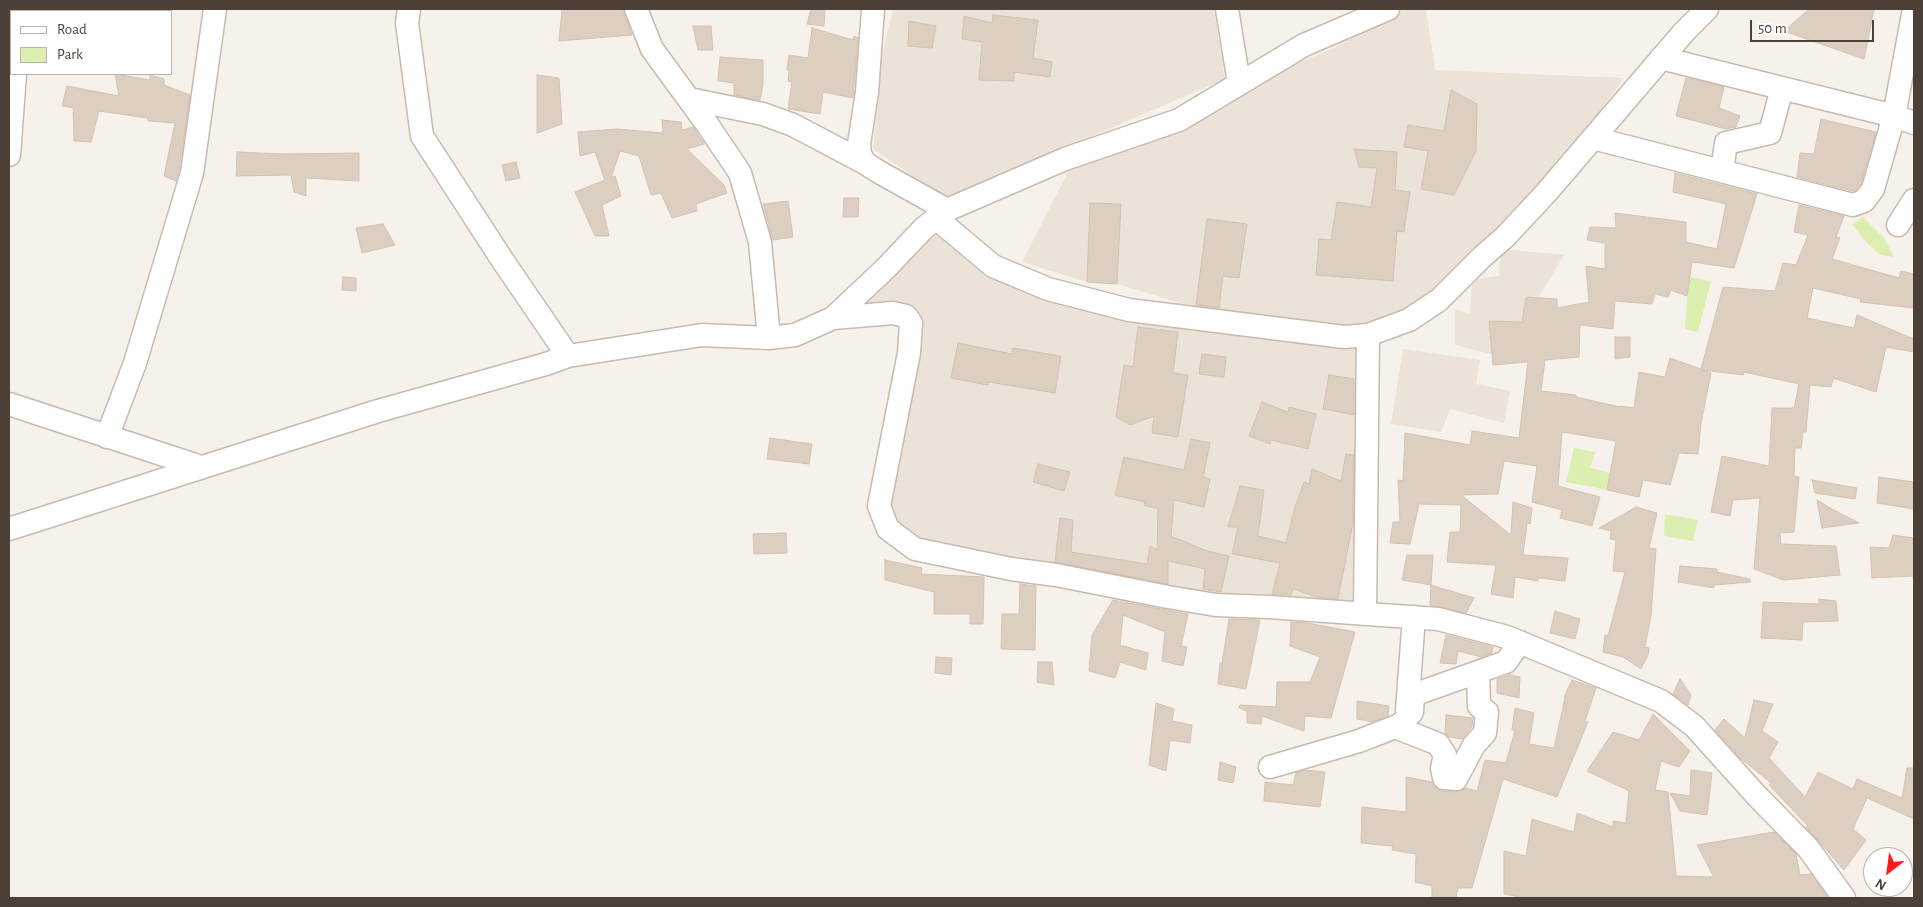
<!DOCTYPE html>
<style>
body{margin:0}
#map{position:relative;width:1923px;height:907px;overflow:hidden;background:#f7f1eb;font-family:"Alegreya Sans",sans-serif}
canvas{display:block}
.frame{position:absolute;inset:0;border:10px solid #4d4137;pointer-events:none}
.legend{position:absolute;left:10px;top:10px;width:162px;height:65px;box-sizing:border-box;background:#fff;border:1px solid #b8b3af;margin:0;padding:6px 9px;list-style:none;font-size:15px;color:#4d4137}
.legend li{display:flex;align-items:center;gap:10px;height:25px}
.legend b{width:25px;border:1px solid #b8b3af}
.north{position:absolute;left:1863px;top:847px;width:50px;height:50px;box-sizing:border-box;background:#fff;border:1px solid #b8b3af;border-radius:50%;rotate:210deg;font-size:14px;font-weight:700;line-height:20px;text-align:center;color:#4d4137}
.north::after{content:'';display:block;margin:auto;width:18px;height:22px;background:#ff1a1e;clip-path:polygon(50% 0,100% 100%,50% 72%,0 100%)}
.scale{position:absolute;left:1750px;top:20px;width:124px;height:22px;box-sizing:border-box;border:2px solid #4d4137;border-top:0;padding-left:6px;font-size:15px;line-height:18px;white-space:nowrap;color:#4d4137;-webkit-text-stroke:4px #fff;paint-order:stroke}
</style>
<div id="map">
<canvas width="1923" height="907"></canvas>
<div class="frame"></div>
<ul class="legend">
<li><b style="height:6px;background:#fff"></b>Road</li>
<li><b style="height:14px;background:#ddefb0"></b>Park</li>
</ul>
<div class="north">N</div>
<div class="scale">50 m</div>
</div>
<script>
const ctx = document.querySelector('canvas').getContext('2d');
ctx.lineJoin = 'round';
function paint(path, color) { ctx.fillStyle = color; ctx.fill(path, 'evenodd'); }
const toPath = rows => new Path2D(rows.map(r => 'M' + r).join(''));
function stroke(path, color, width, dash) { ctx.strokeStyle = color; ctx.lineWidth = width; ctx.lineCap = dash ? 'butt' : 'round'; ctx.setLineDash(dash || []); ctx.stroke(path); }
paint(toPath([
 [893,9,1214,9,1225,79,946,199,873,149,882,56],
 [1403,9,1426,9,1435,70,1624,78,1522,218,1483,256,1385,329,1368,335,1365,613,1011,569,888,529,906,317,833,318,936,218,1048,289,1196,308,1117,284,1087,282,1022,262,1076,156,1332,49],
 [1501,249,1564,255,1503,357,1455,345,1455,309,1470,314,1472,280,1499,276],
 [1403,349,1480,360,1476,384,1510,391,1504,423,1450,409,1441,432,1391,424]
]), '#ebe2d8');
paint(toPath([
 [1863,217,1884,238,1894,257,1880,255,1864,240,1852,224],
 [1689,277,1711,281,1698,332,1685,329],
 [1574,448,1595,452,1590,468,1610,473,1607,490,1566,482],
 [1665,514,1698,520,1693,541,1664,536]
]), '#ddefb0');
const building = toPath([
 [562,9,623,9,632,35,559,41,562,9],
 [811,9,825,9,824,26,807,24,811,9],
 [1809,9,1874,9,1864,59,1784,31,1809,9],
 [993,15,1038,20,1033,58,1052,62,1050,77,1014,72,1014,81,979,80,982,42,962,39,964,16,992,23,993,15],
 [909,21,936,26,932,48,908,46,909,21],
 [693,26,711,26,713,50,698,50,693,26],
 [812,28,853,40,854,36,858,38,853,98,823,92,820,114,788,109,792,82,788,81,789,71,787,70,789,55,808,58,812,28],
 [720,57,763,60,763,85,760,100,734,95,734,83,718,81,720,57],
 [115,74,150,80,150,75,164,79,164,85,190,95,179,170,176,181,164,176,175,123,148,121,148,118,99,111,91,142,74,141,73,108,62,106,67,86,119,96,115,74],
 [537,75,559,78,562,124,537,133,537,75],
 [1686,78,1724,87,1719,108,1740,116,1736,127,1726,129,1676,116,1686,78],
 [1451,90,1477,104,1476,151,1454,195,1421,189,1428,151,1404,147,1408,125,1444,131,1451,90],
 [1821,119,1876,132,1861,183,1856,190,1852,191,1797,177,1800,153,1814,154,1821,119],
 [662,120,681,122,682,130,693,127,704,144,687,149,724,185,727,193,696,204,697,211,672,218,661,193,651,195,639,156,620,151,611,178,615,176,621,196,602,205,609,236,595,236,575,192,605,180,595,152,580,156,578,132,617,129,663,133,662,120],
 [1354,149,1397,152,1395,190,1410,192,1404,232,1397,231,1393,281,1316,275,1319,239,1331,240,1337,202,1371,207,1377,168,1359,167,1354,149],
 [237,152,285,154,359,153,359,181,306,178,306,196,294,192,291,175,236,176,237,152],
 [516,162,520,178,506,181,502,165,516,162],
 [1675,173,1757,194,1734,268,1692,262,1687,296,1671,290,1668,297,1655,294,1652,304,1615,301,1613,329,1580,325,1579,357,1545,360,1541,391,1576,395,1576,397,1620,407,1620,406,1634,408,1639,372,1665,377,1670,358,1701,369,1723,287,1775,291,1783,263,1796,265,1808,235,1794,232,1799,205,1844,216,1836,237,1840,238,1832,259,1899,278,1901,271,1914,274,1914,308,1860,302,1861,299,1813,288,1807,318,1854,328,1857,315,1914,339,1914,352,1886,347,1876,392,1833,378,1831,387,1810,385,1806,432,1803,432,1801,448,1795,448,1794,476,1799,477,1794,532,1780,533,1781,544,1836,546,1840,575,1783,580,1754,569,1760,498,1733,500,1730,516,1711,512,1722,456,1769,466,1772,408,1794,408,1799,384,1744,372,1743,375,1702,370,1711,373,1701,423,1698,454,1679,453,1670,485,1643,480,1639,497,1607,490,1616,441,1562,432,1558,486,1600,497,1592,526,1560,518,1562,510,1532,502,1537,466,1504,461,1498,494,1461,495,1511,535,1513,502,1532,508,1530,524,1527,523,1523,555,1568,558,1565,581,1538,578,1538,581,1515,577,1513,598,1491,594,1496,565,1447,562,1450,532,1460,532,1461,505,1419,504,1410,544,1390,543,1393,522,1400,522,1398,480,1403,481,1405,433,1470,445,1472,431,1519,438,1528,362,1493,365,1489,321,1522,322,1526,297,1557,299,1557,308,1589,302,1586,266,1605,269,1605,243,1587,240,1590,227,1616,228,1615,213,1686,222,1686,242,1717,249,1726,204,1673,192,1675,173],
 [844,198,859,198,858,217,843,217,844,198],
 [788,201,793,237,773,240,763,204,788,201],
 [1090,203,1121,204,1117,284,1087,282,1090,203],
 [1207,219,1247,224,1239,278,1223,276,1219,308,1196,305,1207,219],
 [383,224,395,245,362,253,356,228,383,224],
 [343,277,356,278,356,291,342,290,343,277],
 [1138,327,1178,332,1173,373,1188,375,1178,437,1152,433,1154,416,1130,425,1116,417,1124,365,1133,367,1138,327],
 [1615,337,1630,337,1630,357,1615,359,1615,337],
 [958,343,1012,354,1013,348,1061,356,1055,393,989,382,988,385,951,378,958,343],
 [1202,354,1226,357,1224,377,1199,374,1202,354],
 [1329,375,1354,379,1354,415,1323,409,1329,375],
 [1262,402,1288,412,1289,407,1316,414,1308,449,1271,440,1270,444,1249,436,1262,402],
 [770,438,812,444,809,464,767,459,770,438],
 [1191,439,1210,443,1203,477,1210,479,1204,507,1174,500,1171,536,1207,551,1229,556,1221,592,1203,589,1205,569,1168,561,1168,584,1055,562,1060,518,1073,520,1071,552,1147,564,1150,546,1157,550,1158,509,1144,505,1145,502,1115,495,1124,457,1184,470,1191,439],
 [1346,454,1354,455,1353,523,1338,599,1317,597,1293,589,1291,595,1272,594,1280,563,1232,554,1238,527,1228,527,1240,486,1264,490,1258,536,1286,543,1294,510,1304,482,1309,484,1312,469,1341,481,1346,454],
 [1038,464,1070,472,1064,491,1033,482,1038,464],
 [1879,477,1914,482,1914,509,1877,503,1879,477],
 [1812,480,1857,488,1855,499,1815,493,1812,480],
 [1817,500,1832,509,1859,523,1822,528,1817,500],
 [1636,507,1657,513,1649,548,1656,549,1651,616,1645,647,1649,648,1648,655,1641,669,1623,657,1603,652,1605,635,1608,636,1625,572,1613,571,1616,540,1610,539,1611,531,1599,528,1636,507],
 [786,533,787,553,754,554,753,534,786,533],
 [1893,535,1914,538,1914,576,1872,578,1870,547,1889,548,1893,535],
 [1407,555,1433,555,1431,585,1402,580,1407,555],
 [885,560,922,568,921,574,984,577,983,624,970,624,970,614,934,614,934,592,885,580,885,560],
 [1680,566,1717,569,1717,572,1750,579,1750,582,1714,585,1714,588,1678,582,1680,566],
 [1020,584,1036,586,1035,650,1001,649,1002,614,1019,614,1020,584],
 [1431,585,1474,598,1466,613,1430,605,1431,585],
 [1819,599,1836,601,1838,621,1803,622,1802,640,1761,638,1763,602,1819,604,1819,599],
 [1113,600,1188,614,1181,646,1187,647,1183,666,1162,661,1165,632,1123,615,1120,645,1148,653,1146,670,1120,662,1115,678,1089,671,1092,635,1113,600],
 [1555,611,1580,619,1575,639,1550,633,1555,611],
 [1229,619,1260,620,1246,689,1218,684,1220,663,1222,663,1229,619],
 [1291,622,1307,623,1355,632,1331,718,1305,716,1304,731,1262,716,1261,724,1247,723,1247,711,1239,708,1240,705,1276,707,1277,682,1310,682,1320,657,1290,646,1291,622],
 [1446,635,1493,647,1492,653,1481,657,1458,651,1456,664,1440,663,1446,635],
 [936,657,952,658,951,675,935,673,936,657],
 [1038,662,1052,662,1054,685,1037,682,1038,662],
 [1510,675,1520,677,1519,698,1497,693,1497,679,1510,675],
 [1680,679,1691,695,1688,705,1673,694,1680,679],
 [1572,680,1596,688,1585,721,1588,722,1557,797,1503,779,1472,888,1458,888,1456,898,1432,898,1432,886,1415,882,1416,854,1392,850,1393,846,1361,843,1362,807,1406,812,1406,777,1432,782,1436,788,1443,791,1455,792,1465,788,1477,791,1485,760,1506,763,1515,730,1512,730,1515,708,1534,713,1529,744,1554,748,1565,698,1564,697,1572,680],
 [1754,700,1773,704,1762,731,1778,742,1769,758,1805,797,1818,772,1853,789,1857,779,1902,798,1907,768,1914,768,1914,819,1867,798,1853,829,1866,840,1844,870,1806,827,1808,826,1769,785,1771,783,1739,757,1715,730,1724,719,1745,738,1754,700],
 [1357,701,1389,706,1388,716,1373,722,1357,719,1357,701],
 [1156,703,1174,709,1172,721,1192,725,1190,743,1170,740,1166,771,1149,765,1156,703],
 [1653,714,1690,751,1679,767,1661,761,1655,790,1668,792,1676,876,1714,877,1697,845,1774,832,1796,854,1800,875,1811,874,1828,898,1526,898,1504,894,1504,851,1526,856,1532,819,1574,832,1577,813,1613,827,1613,821,1626,823,1629,791,1587,771,1613,732,1639,740,1653,714],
 [1446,715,1473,718,1472,727,1462,739,1449,737,1445,733,1446,715],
 [1220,762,1236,767,1233,783,1218,780,1220,762],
 [1305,770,1325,772,1320,807,1264,801,1265,782,1293,785,1296,773,1305,770],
 [1691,770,1712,773,1707,815,1680,811,1670,793,1690,796,1691,770]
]);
paint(building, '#ddcec2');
stroke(building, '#d6c1b1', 1);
const minor = toPath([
 [409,9,407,23,422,136,503,261,568,356],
 [636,9,652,49,707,124,740,173,760,242,769,338],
 [873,9,867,92,859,144,860,154,865,163,879,172,947,210],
 [1227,9,1239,83],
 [20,11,20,9],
 [1661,58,1894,116,1914,123],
 [689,99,763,114,793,125,865,163],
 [1593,138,1853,205,1864,201,1873,189,1894,116,1914,9],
 [9,155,15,74],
 [1722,171,1726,143,1770,133,1782,88],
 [936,218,993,266,1048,289,1129,310,1344,337,1368,335,1409,320,1439,300,1483,256,1505,237,1546,193,1684,32,1707,9],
 [1898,225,1914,200],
 [833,318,893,313,906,316,911,323,909,353,879,506,888,529,915,549,1011,569,1056,575,1168,597,1216,605,1269,607,1438,619,1507,637,1661,701,1694,726,1757,796,1808,848,1844,898],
 [9,404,201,467],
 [107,437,135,363,192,173,215,9],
 [9,529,378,411,546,364,568,356,702,335,769,338,795,335,833,318,886,268,924,228,947,210,1065,159,1179,120,1304,45,1388,9],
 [1365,613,1368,335],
 [1407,710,1414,617],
 [1395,727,1438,744,1445,755,1442,768,1444,778,1456,779,1474,745,1485,733,1487,712,1479,706,1478,672],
 [1270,767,1359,741,1400,725,1412,712,1413,695,1506,662,1520,642]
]);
stroke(minor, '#c7baaf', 25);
stroke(minor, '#fff', 22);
</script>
